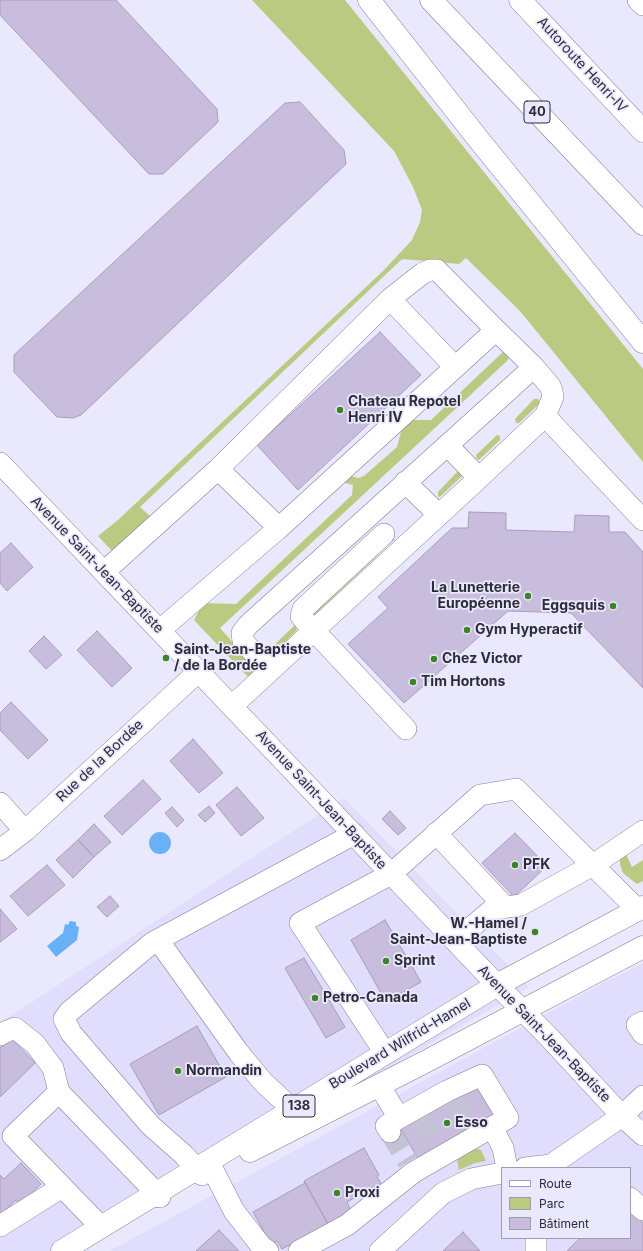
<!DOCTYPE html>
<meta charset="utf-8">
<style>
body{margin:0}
#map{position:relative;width:643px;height:1251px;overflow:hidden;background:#eae8fc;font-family:Inter,sans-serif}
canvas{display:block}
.legend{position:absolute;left:501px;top:1167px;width:130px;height:72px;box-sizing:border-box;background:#eae8fc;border:1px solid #9e9dae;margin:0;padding:5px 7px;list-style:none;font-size:12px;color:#2d2c38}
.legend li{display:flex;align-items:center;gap:8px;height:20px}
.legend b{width:20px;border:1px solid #9e9dae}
</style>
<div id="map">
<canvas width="643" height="1251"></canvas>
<ul class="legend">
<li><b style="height:5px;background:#fff"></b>Route</li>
<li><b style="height:11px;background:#bacb81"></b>Parc</li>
<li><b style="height:11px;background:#c8bddd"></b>Bâtiment</li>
</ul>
</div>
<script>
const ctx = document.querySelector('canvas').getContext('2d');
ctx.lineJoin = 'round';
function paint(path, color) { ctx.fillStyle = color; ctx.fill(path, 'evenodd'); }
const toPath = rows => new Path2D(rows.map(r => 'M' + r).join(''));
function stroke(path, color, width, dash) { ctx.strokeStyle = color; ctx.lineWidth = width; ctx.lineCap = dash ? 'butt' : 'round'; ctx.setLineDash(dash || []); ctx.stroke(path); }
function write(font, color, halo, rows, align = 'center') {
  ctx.font = font + ' Inter,sans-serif'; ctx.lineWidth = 3.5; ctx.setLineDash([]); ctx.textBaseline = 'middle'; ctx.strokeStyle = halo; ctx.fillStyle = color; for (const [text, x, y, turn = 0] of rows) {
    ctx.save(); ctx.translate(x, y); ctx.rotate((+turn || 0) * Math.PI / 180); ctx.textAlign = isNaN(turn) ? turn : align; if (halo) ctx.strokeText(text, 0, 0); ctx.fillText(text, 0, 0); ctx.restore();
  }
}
paint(toPath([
 [344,798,529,987,70,1251,0,1251,0,1023],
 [643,963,643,1251,110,1251,598,986],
 [502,1168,630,1168,630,1238,502,1238]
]), '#e0ddfd');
paint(toPath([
 [252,0,345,0,643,369,643,462,520,311,466,258,459,264,403,259,401,260,140,507,153,519,113,552,98,536,118,520,383,271,412,240,420,222,422,210,413,187,394,151],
 [503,352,504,352,509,357,508,360,220,628,255,667,255,670,248,677,194,620,203,603,236,604,352,495,353,485,342,482,350,476,359,478,364,476,397,447,404,420,431,420],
 [534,399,538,399,540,403,519,423,516,423,515,419],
 [497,435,500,436,500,440,481,458,479,460,476,458,476,455],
 [457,472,460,472,462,476,441,496,438,497,438,492],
 [383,549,377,556,311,618,311,609],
 [295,625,297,630,278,649,273,650,271,648],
 [626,854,632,867,643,860,643,881,637,884,624,874,622,871,620,864,620,859],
 [474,1148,481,1150,486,1161,475,1163,459,1170,457,1159]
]), '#bacb81');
paint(toPath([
 '149 843a11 11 0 1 1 22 0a11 11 0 1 1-22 0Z',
 [70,921,76,922,76,926,79,927,77,940,56,957,47,946,63,933,65,924,68,925]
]), '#68b1f6');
const building = toPath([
 [0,0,116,0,217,109,218,122,163,174,149,174,0,15,0,0],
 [300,102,344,150,346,164,81,415,73,418,57,417,14,372,14,355,285,103,300,102],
 [380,332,421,375,298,490,257,445,380,332],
 [469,512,506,513,506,530,574,532,575,515,609,516,609,532,625,532,643,552,643,688,571,613,508,611,404,703,348,644,388,608,378,597,452,528,468,528,469,512],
 [11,543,33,567,7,591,0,583,0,553,11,543],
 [97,631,132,668,112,687,77,650,97,631],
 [44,636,62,655,46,669,29,651,44,636],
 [11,702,48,740,28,759,0,730,0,713,11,702],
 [193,739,223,773,199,793,170,761,193,739],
 [143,780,161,799,122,835,104,816,143,780],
 [237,787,264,818,241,836,216,805,237,787],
 [209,806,215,813,205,822,198,815,209,806],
 [172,807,184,820,177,827,165,813,172,807],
 [390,811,406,828,398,835,382,819,390,811],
 [94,824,111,842,94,857,78,840,94,824],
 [515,833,547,866,514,897,482,863,515,833],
 [78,840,94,857,73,878,56,860,78,840],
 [47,865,65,885,28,916,10,896,47,865],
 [110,896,119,906,107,917,97,907,110,896],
 [0,909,17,929,0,942,0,909],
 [385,920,421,982,386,1002,351,940,385,920],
 [304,958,345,1027,326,1038,285,968,304,958],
 [197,1026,226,1077,159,1115,130,1064,197,1026],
 [11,1038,35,1063,0,1097,0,1048,11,1038],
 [479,1085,496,1116,418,1159,401,1129,479,1085],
 [364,1148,379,1175,377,1177,381,1183,347,1202,351,1211,328,1224,304,1181,364,1148],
 [21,1163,41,1184,20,1204,16,1200,0,1215,0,1175,4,1179,21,1163],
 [305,1183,328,1224,282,1249,277,1241,271,1244,253,1212,305,1183],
 [630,1210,643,1223,643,1251,567,1251,580,1238,630,1238,630,1210],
 [219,1230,239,1251,196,1251,219,1230],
 [463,1232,480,1251,443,1251,463,1232]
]);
paint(building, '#c8bddd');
stroke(building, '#a89dbc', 1);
stroke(toPath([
 [453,1100,471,1130],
 [421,1118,438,1148],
 [390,1132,408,1162]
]), '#c4c2d5', 21, [21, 10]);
const minor = toPath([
 [638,0,643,5],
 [390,299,455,367],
 [534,367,550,386,552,391,553,397,545,416],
 [447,445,479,478],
 [0,463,497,985,547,1035,622,1116,643,1135],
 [218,469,279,528],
 [405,482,439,515],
 [384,534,303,609,301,616,305,621,406,729],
 [104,572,218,469,390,299,423,273,430,270,437,270,496,330,279,528,160,630],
 [270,671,243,641,242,633,248,625,534,367,496,330],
 [232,706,479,478,545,416,643,520],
 [0,803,25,831],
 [436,833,505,907],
 [0,850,25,831,199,671],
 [158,940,239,1053,263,1082,306,1122],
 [455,941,493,909,521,905,593,865,643,831],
 [643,1022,637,1025,643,1034],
 [0,1035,5,1032,15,1028,35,1044,53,1068,59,1092],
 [385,1053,300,923,391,874,480,795,516,789,638,910],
 [492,1127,503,1148,507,1168],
 [390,1132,386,1126,399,1118],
 [525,1168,551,1165,622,1116,643,1096],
 [213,1170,234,1211,261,1246,268,1251],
 [202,1175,184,1155,150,1125,71,1033,64,1019,69,1012,152,943,354,834],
 [630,1198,643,1210],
 [0,1226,62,1187],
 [101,1227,13,1136,59,1092,160,1197],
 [299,1251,347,1225,414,1172,508,1118,482,1075,447,1091,399,1118,379,1085],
 [380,1251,443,1193,471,1179,502,1173],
 [536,1251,536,1238]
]);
const major = toPath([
 [250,1151,425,1062,643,947],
 [62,1251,497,985,643,907]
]);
const highway = toPath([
 [369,0,479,140,643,342],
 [431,0,643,224],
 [520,0,643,131]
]);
stroke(minor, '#817d9b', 22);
stroke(major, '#817d9b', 23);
stroke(highway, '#817d9b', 23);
stroke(minor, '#fff', 21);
stroke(major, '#fff', 22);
stroke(highway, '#fff', 22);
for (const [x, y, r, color] of [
 [340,410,4,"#3c842a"],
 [528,596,4,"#3c842a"],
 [613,606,4,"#3c842a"],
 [467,630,4,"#3c842a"],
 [166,658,4,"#3c842a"],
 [434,659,4,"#3c842a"],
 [413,682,4,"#3c842a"],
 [515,865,4,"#3c842a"],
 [535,932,4,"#3c842a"],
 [386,961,4,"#3c842a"],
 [315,998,4,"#3c842a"],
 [178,1071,4,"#3c842a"],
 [447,1123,4,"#3c842a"],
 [337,1193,4,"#3c842a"]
]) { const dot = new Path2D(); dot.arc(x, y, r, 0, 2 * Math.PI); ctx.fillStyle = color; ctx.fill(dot); stroke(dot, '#eae8fc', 1.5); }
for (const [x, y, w] of [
 [537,112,26],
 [299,1106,32]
]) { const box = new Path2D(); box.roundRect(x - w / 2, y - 11, w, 22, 3); ctx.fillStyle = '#eae8fc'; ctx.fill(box); stroke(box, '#2d2c38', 1); }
write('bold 13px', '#2d2c38', null, [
 ["40",537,112],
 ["138",299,1106]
]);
write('14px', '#2d2c38', '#eae8fc', [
 ["Autoroute Henri-IV",582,65,47],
 ["Avenue Saint-Jean-Baptiste",97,565,46],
 ["Rue de la Bordée",100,761,-43],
 ["Avenue Saint-Jean-Baptiste",321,800,47],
 ["Avenue Saint-Jean-Baptiste",544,1034,46],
 ["Boulevard Wilfrid-Hamel",400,1044,-31]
]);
write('bold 14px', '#2d2c38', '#eae8fc', [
 ["Chateau Repotel",348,402],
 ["Henri IV",348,418],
 ["La Lunetterie",520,588,"right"],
 ["Européenne",520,604,"right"],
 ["Eggsquis",605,606,"right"],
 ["Gym Hyperactif",475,630],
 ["Saint-Jean-Baptiste",174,650],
 ["/ de la Bordée",174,666],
 ["Chez Victor",442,659],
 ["Tim Hortons",421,682],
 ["PFK",523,865],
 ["W.-Hamel /",527,924,"right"],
 ["Saint-Jean-Baptiste",527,940,"right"],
 ["Sprint",394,961],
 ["Petro-Canada",323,998],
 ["Normandin",186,1071],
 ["Esso",455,1123],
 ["Proxi",345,1193]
], 'left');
</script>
